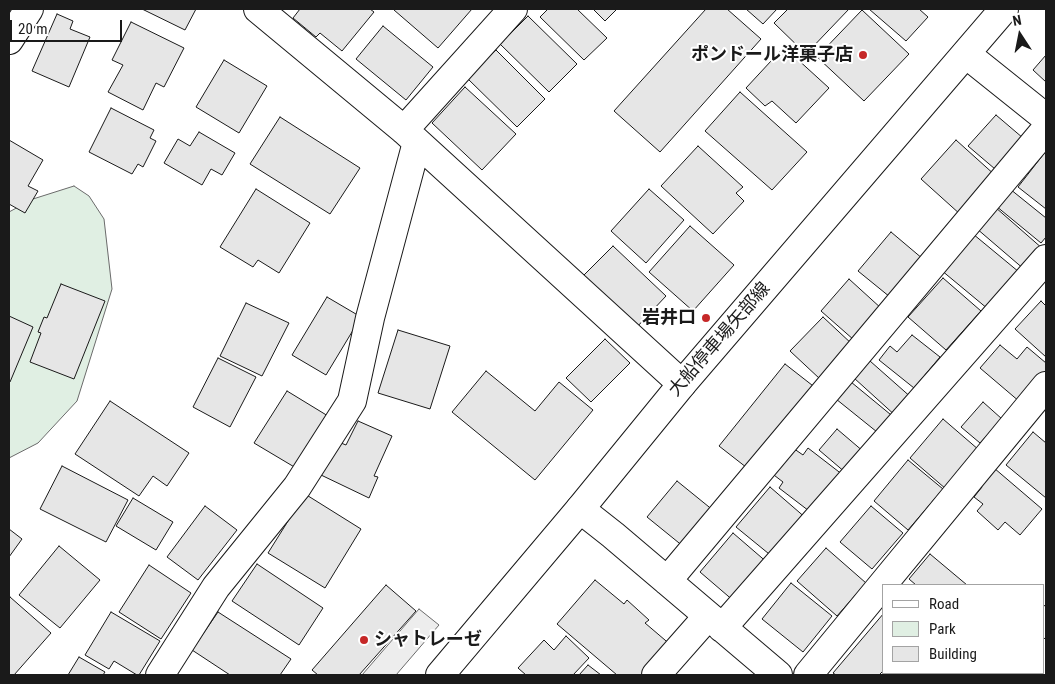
<!DOCTYPE html>
<meta charset="utf-8">
<style>
body{margin:0}
#map{position:relative;width:1055px;height:684px;overflow:hidden;background:#fff;font-family:"Roboto Condensed",sans-serif}
canvas{display:block}
.frame{position:absolute;inset:0;border:10px solid #1a1a1a;pointer-events:none}
.legend{position:absolute;left:882px;top:584px;width:162px;height:90px;box-sizing:border-box;background:#fff;border:1px solid #a3a3a3;margin:0;padding:6px 9px;list-style:none;font-size:15px;color:#1a1a1a}
.legend li{display:flex;align-items:center;gap:10px;height:25px}
.legend b{width:25px;border:1px solid #a3a3a3}
.north{position:absolute;left:995px;top:10px;width:50px;height:50px;-webkit-text-stroke:4px #fff;paint-order:stroke;rotate:349deg;font-size:14px;font-weight:700;line-height:20px;text-align:center;color:#1a1a1a}
.north::after{content:'';display:block;margin:auto;width:18px;height:22px;background:#1a1a1a;clip-path:polygon(50% 0,100% 100%,50% 72%,0 100%)}
.scale{position:absolute;left:10px;top:20px;width:112px;height:22px;box-sizing:border-box;border:2px solid #1a1a1a;border-top:0;padding-left:6px;font-size:15px;line-height:18px;white-space:nowrap;color:#1a1a1a;-webkit-text-stroke:4px #fff;paint-order:stroke}
</style>
<div id="map">
<canvas width="1055" height="684"></canvas>
<div class="frame"></div>
<ul class="legend">
<li><b style="height:6px;background:#fff"></b>Road</li>
<li><b style="height:14px;background:#e0efe3"></b>Park</li>
<li><b style="height:14px;background:#e6e6e6"></b>Building</li>
</ul>
<div class="north">N</div>
<div class="scale">20 m</div>
</div>
<script>
const ctx = document.querySelector('canvas').getContext('2d');
ctx.lineJoin = 'round';
function paint(path, color) { ctx.fillStyle = color; ctx.fill(path, 'evenodd'); }
const toPath = rows => new Path2D(rows.map(r => 'M' + r).join(''));
function stroke(path, color, width, dash) { ctx.strokeStyle = color; ctx.lineWidth = width; ctx.lineCap = dash ? 'butt' : 'round'; ctx.setLineDash(dash || []); ctx.stroke(path); }
function write(font, color, halo, rows, align = 'center') {
  ctx.font = font + ' "Roboto Condensed","Noto Sans JP",sans-serif'; ctx.lineWidth = 4; ctx.setLineDash([]); ctx.textBaseline = 'middle'; ctx.strokeStyle = halo; ctx.fillStyle = color; for (const [text, x, y, turn = 0] of rows) {
    ctx.save(); ctx.translate(x, y); ctx.rotate((+turn || 0) * Math.PI / 180); ctx.textAlign = isNaN(turn) ? turn : align; if (halo) ctx.strokeText(text, 0, 0); ctx.fillText(text, 0, 0); ctx.restore();
  }
}
const green = toPath([
 [74,186,89,196,104,219,112,289,77,401,38,443,9,458,9,212,33,199,74,186]
]);
paint(green, '#e0efe3');
stroke(green, '#6a6a6a', 1);
const parking = toPath([
 [419,609,439,625,396,675,362,675,419,609]
]);
paint(parking, '#ededed');
stroke(parking, '#6a6a6a', 1);
const building = toPath([
 [142,9,196,9,185,30,142,9],
 [300,9,370,9,374,12,342,51,320,33,316,37,293,18,300,9],
 [395,9,472,9,438,48,394,10,395,9],
 [548,9,577,9,607,38,584,60,540,17,548,9],
 [593,9,617,9,605,21,593,9],
 [706,9,727,9,761,39,660,152,614,111,706,9],
 [746,9,777,9,763,24,746,9],
 [788,9,849,9,806,54,774,23,788,9],
 [869,9,919,9,928,17,906,41,869,9],
 [862,10,909,54,864,101,817,57,862,10],
 [57,14,73,21,70,29,90,37,69,87,32,71,57,14],
 [528,16,577,64,549,92,500,44,528,16],
 [131,22,184,48,164,87,156,83,143,110,108,92,123,65,112,60,131,22],
 [383,26,433,67,406,100,356,59,383,26],
 [784,47,829,88,796,123,772,101,765,106,746,88,784,47],
 [496,50,545,99,517,127,467,78,496,50],
 [1046,55,1046,82,1033,70,1046,55],
 [224,60,267,86,239,133,196,107,224,60],
 [465,87,516,134,482,170,432,123,465,87],
 [740,92,807,152,772,190,705,131,740,92],
 [111,108,154,130,150,138,156,141,143,167,138,164,132,174,89,152,111,108],
 [996,115,1023,138,995,169,968,146,996,115],
 [280,117,360,168,330,214,250,164,280,117],
 [199,132,235,153,222,175,211,169,202,185,164,163,178,139,190,146,199,132],
 [9,140,43,160,28,186,38,191,25,213,9,204,9,140],
 [956,140,996,176,961,215,921,179,956,140],
 [698,146,743,187,736,193,744,201,713,234,661,186,698,146],
 [1046,151,1046,209,1018,187,1046,151],
 [256,189,310,223,279,273,258,260,253,267,220,247,256,189],
 [649,189,684,220,646,263,611,231,649,189],
 [1010,189,1046,218,1046,237,1041,243,996,206,1010,189],
 [995,207,1043,249,1025,270,976,228,995,207],
 [690,226,734,265,693,311,649,272,690,226],
 [891,232,923,259,890,297,858,271,891,232],
 [973,234,1019,272,988,309,941,270,973,234],
 [613,246,666,296,636,328,582,277,613,246],
 [943,278,981,311,946,350,908,317,943,278],
 [849,279,882,309,854,340,821,311,849,279],
 [61,284,105,301,74,379,30,362,41,333,38,332,44,317,47,318,61,284],
 [327,297,361,317,326,375,292,355,327,297],
 [1041,301,1046,306,1046,357,1015,329,1041,301],
 [246,303,289,323,262,376,220,356,246,303],
 [9,316,33,327,10,382,9,382,9,316],
 [823,317,853,345,820,379,790,351,823,317],
 [398,330,450,346,430,409,378,393,398,330],
 [912,335,940,357,914,388,879,360,890,346,897,352,912,335],
 [605,339,630,363,591,402,566,378,605,339],
 [1000,345,1017,359,1027,347,1046,363,1046,372,1020,402,980,368,1000,345],
 [218,358,256,377,230,427,193,407,218,358],
 [870,361,913,399,897,417,854,378,870,361],
 [785,364,817,389,751,471,719,446,785,364],
 [486,371,535,411,559,382,593,410,535,480,452,412,486,371],
 [851,382,896,419,882,436,836,399,851,382],
 [287,391,328,416,296,468,254,443,287,391],
 [110,401,189,453,167,486,153,476,139,496,75,454,110,401],
 [983,402,1002,419,980,443,961,427,983,402],
 [943,419,979,450,946,489,910,458,943,419],
 [358,421,392,436,374,476,378,477,369,498,321,475,336,441,346,445,358,421],
 [837,429,864,452,846,473,819,450,837,429],
 [1033,432,1046,443,1046,498,1006,465,1033,432],
 [790,446,803,455,808,448,843,475,813,514,779,488,783,482,770,472,790,446],
 [908,460,943,489,908,530,874,501,908,460],
 [62,466,128,500,106,542,40,509,62,466],
 [994,468,1042,509,1020,535,1005,522,998,530,977,511,983,504,974,497,982,487,980,484,994,468],
 [677,481,714,511,684,547,647,517,677,481],
 [770,487,807,519,774,558,736,527,770,487],
 [305,494,361,529,325,588,268,553,305,494],
 [133,498,173,522,156,550,116,526,133,498],
 [205,506,237,530,198,580,167,557,205,506],
 [871,506,903,533,872,569,840,542,871,506],
 [9,529,22,539,9,557,9,529],
 [733,533,769,564,735,602,700,572,733,533],
 [59,546,100,580,60,628,19,595,59,546],
 [826,548,866,583,837,616,797,581,826,548],
 [930,554,967,585,916,585,909,579,930,554],
 [257,564,323,608,299,645,232,601,257,564],
 [149,565,191,593,161,639,119,612,149,565],
 [595,580,624,604,627,600,649,620,645,623,672,646,647,675,617,675,557,624,595,580],
 [791,583,832,616,803,652,762,619,791,583],
 [386,585,416,611,359,675,318,675,312,670,386,585],
 [10,597,51,633,14,675,9,675,9,598,10,597],
 [111,612,160,641,139,675,137,675,114,661,109,669,85,655,111,612],
 [218,612,291,659,280,675,230,675,192,650,218,612],
 [884,613,884,670,879,675,836,675,833,673,884,613],
 [566,636,589,658,573,675,526,675,518,668,544,640,554,650,566,636],
 [79,657,105,672,103,675,68,675,79,657],
 [588,665,601,675,579,675,588,665],
 [895,673,942,673,940,675,893,675,895,673],
 [962,673,990,673,988,675,965,675,962,673]
]);
paint(building, '#e6e6e6');
stroke(building, '#1a1a1a', 1);
const minor = toPath([
 [258,9,404,130,682,384],
 [9,40,29,9],
 [966,54,1046,118],
 [404,130,513,9],
 [580,509,613,535,778,675],
 [667,581,1046,129],
 [1044,624,1046,620],
 [722,628,1046,259],
 [160,675,216,587,297,487,352,401,370,318,417,142],
 [656,675,708,616],
 [808,675,1046,386],
 [1010,675,1012,673]
]);
const major = toPath([
 [440,675,580,509,682,384,1004,9]
]);
stroke(minor, '#1a1a1a', 30);
stroke(major, '#1a1a1a', 30);
stroke(minor, '#fff', 28);
stroke(major, '#fff', 28);
for (const [x, y, r, color] of [
 [863,55,5,"#c62828"],
 [706,318,5,"#c62828"],
 [364,640,5,"#c62828"]
]) { const dot = new Path2D(); dot.arc(x, y, r, 0, 2 * Math.PI); ctx.fillStyle = color; ctx.fill(dot); stroke(dot, '#fff', 2); }
write('bold 18px', '#1a1a1a', '#fff', [
 ["ポンドール洋菓子店",853,55],
 ["岩井口",696,318],
 ["シャトレーゼ",374,640,"left"]
], 'right');
write('18px', '#1a1a1a', '#fff', [
 ["大船停車場矢部線",720,340,-49]
]);
</script>
